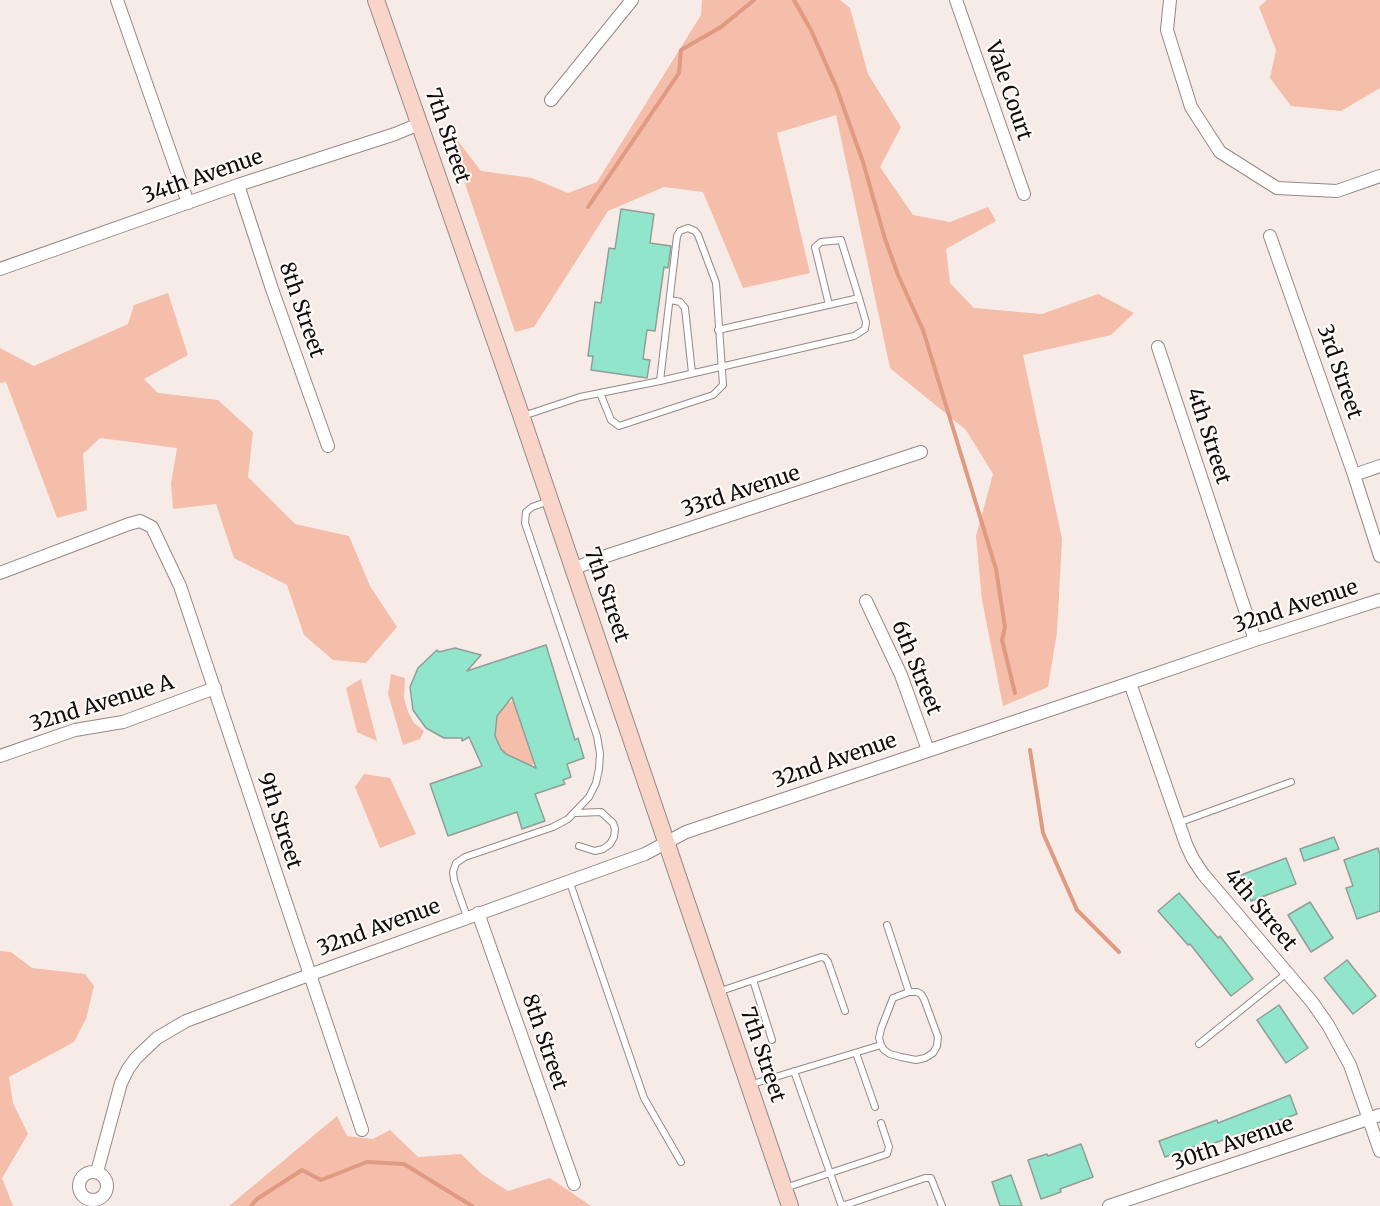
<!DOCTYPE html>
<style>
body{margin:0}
canvas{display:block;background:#f6ebe7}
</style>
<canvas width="1380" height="1206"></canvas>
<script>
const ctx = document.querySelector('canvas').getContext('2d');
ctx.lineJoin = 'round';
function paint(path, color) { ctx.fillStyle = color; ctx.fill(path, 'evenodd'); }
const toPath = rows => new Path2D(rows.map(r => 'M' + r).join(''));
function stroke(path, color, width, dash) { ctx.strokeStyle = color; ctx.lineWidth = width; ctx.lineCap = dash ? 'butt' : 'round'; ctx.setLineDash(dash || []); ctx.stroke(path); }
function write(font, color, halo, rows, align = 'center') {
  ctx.font = font + ' Merriweather,serif'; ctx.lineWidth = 4.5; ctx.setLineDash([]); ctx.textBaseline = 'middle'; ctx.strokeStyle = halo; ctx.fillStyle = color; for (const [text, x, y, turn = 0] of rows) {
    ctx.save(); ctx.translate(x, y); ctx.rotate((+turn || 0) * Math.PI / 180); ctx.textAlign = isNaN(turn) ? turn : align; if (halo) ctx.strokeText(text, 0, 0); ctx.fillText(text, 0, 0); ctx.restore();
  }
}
paint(toPath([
 [702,0,840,0,850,8,868,74,901,127,880,167,913,215,950,222,988,207,996,221,946,249,950,283,974,308,1042,314,1098,294,1134,313,1111,335,1023,355,1062,539,1057,632,1048,687,1003,706,982,600,976,536,993,474,966,430,890,368,836,115,777,133,810,273,743,288,703,192,664,187,608,211,534,327,515,332,445,124,481,171,532,178,568,193,597,182,701,15],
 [1267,0,1380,0,1380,88,1341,111,1291,106,1270,78,1276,50,1259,7],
 [168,293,188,355,144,379,158,393,218,400,253,432,248,477,295,524,349,536,370,586,397,627,366,663,333,660,304,635,287,585,234,558,216,504,173,509,171,483,177,448,100,438,83,454,87,510,57,518,6,382,0,383,0,348,34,366,128,324,134,305],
 [391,674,405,678,404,698,408,712,414,723,424,731,420,739,403,745,388,694],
 [361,679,377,741,357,732,346,688],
 [513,700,534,764,527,767,506,754,501,749,495,736,497,716,504,706],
 [364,774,390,778,416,834,380,848,355,787],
 [0,951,11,952,32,968,85,974,94,986,86,1019,74,1042,9,1077,13,1103,28,1134,2,1178,13,1206,0,1206],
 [337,1116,347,1136,373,1139,390,1130,418,1157,461,1154,483,1175,508,1191,550,1178,591,1206,229,1206]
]), '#f4beaa');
stroke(toPath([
 [794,0,811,30,837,89,863,162,885,239,898,275,923,330,996,569,1005,627,1002,640,1015,693],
 [588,207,679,73,681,50,721,27,754,0],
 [1030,750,1043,833,1077,910,1119,952],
 [251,1206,257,1199,302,1170,321,1180,367,1162,404,1164,472,1206]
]), '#df9a81', 4);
const building = toPath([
 [621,209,654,214,650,243,671,246,668,268,664,267,655,331,647,330,643,359,650,360,647,378,591,370,593,356,588,356,595,302,601,303,609,248,615,249,621,209],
 [546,645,575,740,578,738,584,758,567,764,571,777,563,780,565,784,535,794,545,821,522,829,517,812,448,836,430,784,482,766,469,737,462,741,462,738,444,738,426,728,413,710,410,687,418,668,437,650,439,652,455,648,481,655,467,671,546,645],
 [512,697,536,768,506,754,501,749,495,736,497,716,512,697],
 [1334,837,1339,849,1304,861,1300,849,1334,837],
 [1378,848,1380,855,1380,911,1357,919,1346,888,1353,886,1344,860,1378,848],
 [1286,858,1296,884,1251,901,1241,875,1286,858],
 [1179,893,1218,938,1220,936,1253,979,1231,996,1190,944,1188,945,1158,911,1179,893],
 [1310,902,1333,938,1311,952,1288,915,1310,902],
 [1347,960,1376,996,1353,1014,1324,978,1347,960],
 [1279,1005,1308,1048,1286,1063,1257,1020,1279,1005],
 [1290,1095,1297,1114,1200,1148,1199,1145,1165,1157,1159,1141,1217,1120,1218,1123,1290,1095],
 [1081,1144,1093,1177,1060,1189,1061,1192,1041,1199,1028,1160,1047,1154,1048,1156,1081,1144],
 [1011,1175,1022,1206,1000,1206,992,1182,1011,1175]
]);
paint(building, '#91e5cb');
stroke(building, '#929d99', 1.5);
const lane = toPath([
 [671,300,680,302,685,308,692,373],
 [829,305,815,247,821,242,841,240,859,298],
 [600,393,611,420,619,426,713,395,723,385,716,283,698,235,695,231,688,228,680,231,677,236,660,381],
 [523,416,580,397,660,381,854,336,865,329,866,322,859,298,718,330],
 [576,813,601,812,613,823,615,829,614,837,610,844,603,849,595,851,579,846],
 [1178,823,1291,782],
 [569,880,644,1098,681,1162],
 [467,917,454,880,453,872,456,863,465,857,553,827,568,819,589,797,596,783,599,769,600,754,597,736,525,523,526,512,532,507,549,501],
 [887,925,909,992],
 [753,980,772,1040],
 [718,992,821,957,825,958,828,962,845,1011],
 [1199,1044,1287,973],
 [856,1053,875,1107],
 [794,1071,841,1204,845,1205,925,1178,931,1178,942,1206],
 [749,1085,881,1045,884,1050,890,1054,901,1057,916,1060,925,1058,933,1053,937,1046,938,1037,924,999,921,994,917,992,909,992,893,998,881,1029,879,1038,881,1045],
 [785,1188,887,1154,889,1147,881,1123]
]);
const street = toPath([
 [117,0,188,203],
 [956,0,1024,194],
 [1170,0,1167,30,1191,107,1220,152,1277,188,1337,191,1380,176],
 [551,100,632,0],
 [238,185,272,289,328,446],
 [1270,236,1354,475,1380,556],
 [0,269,238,185,395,134,419,124],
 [1158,347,1255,640],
 [1354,475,1380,466],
 [573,569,600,558,921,452],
 [0,573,129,524,140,521,152,527,180,586,362,1130],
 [866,601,901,675,928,750],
 [1130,683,1186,844,1193,859,1203,874,1312,1002,1328,1025,1350,1065,1380,1151],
 [0,756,75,730,123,722,215,688],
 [478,913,574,1184],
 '79 1186a14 14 0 1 1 28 0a14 14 0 1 1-28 0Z',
 [97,1172,121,1083,128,1069,136,1058,157,1038,186,1021,309,975,645,854,686,832,1130,683,1255,640,1380,600],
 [1109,1206,1380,1115]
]);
const secondary = toPath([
 [376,0,519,409,790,1206]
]);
stroke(lane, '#948986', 8);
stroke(street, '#948986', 14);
stroke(secondary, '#948986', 18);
stroke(lane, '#fff', 6);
stroke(street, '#fff', 12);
stroke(secondary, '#f8d5c8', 16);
write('21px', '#0f0c0a', '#fefaf8', [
 ["Vale Court",1008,91,71],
 ["7th Street",447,136,71],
 ["34th Avenue",203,177,-19],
 ["8th Street",301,310,71],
 ["3rd Street",1339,372,71],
 ["4th Street",1208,436,72],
 ["33rd Avenue",741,492,-18],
 ["7th Street",606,595,71],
 ["32nd Avenue",1296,607,-18],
 ["6th Street",916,668,68],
 ["32nd Avenue A",102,704,-17],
 ["32nd Avenue",835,761,-19],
 ["9th Street",279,821,72],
 ["4th Street",1260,910,50],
 ["32nd Avenue",379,928,-20],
 ["8th Street",544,1042,71],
 ["7th Street",762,1055,71],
 ["30th Avenue",1233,1144,-19]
]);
</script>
